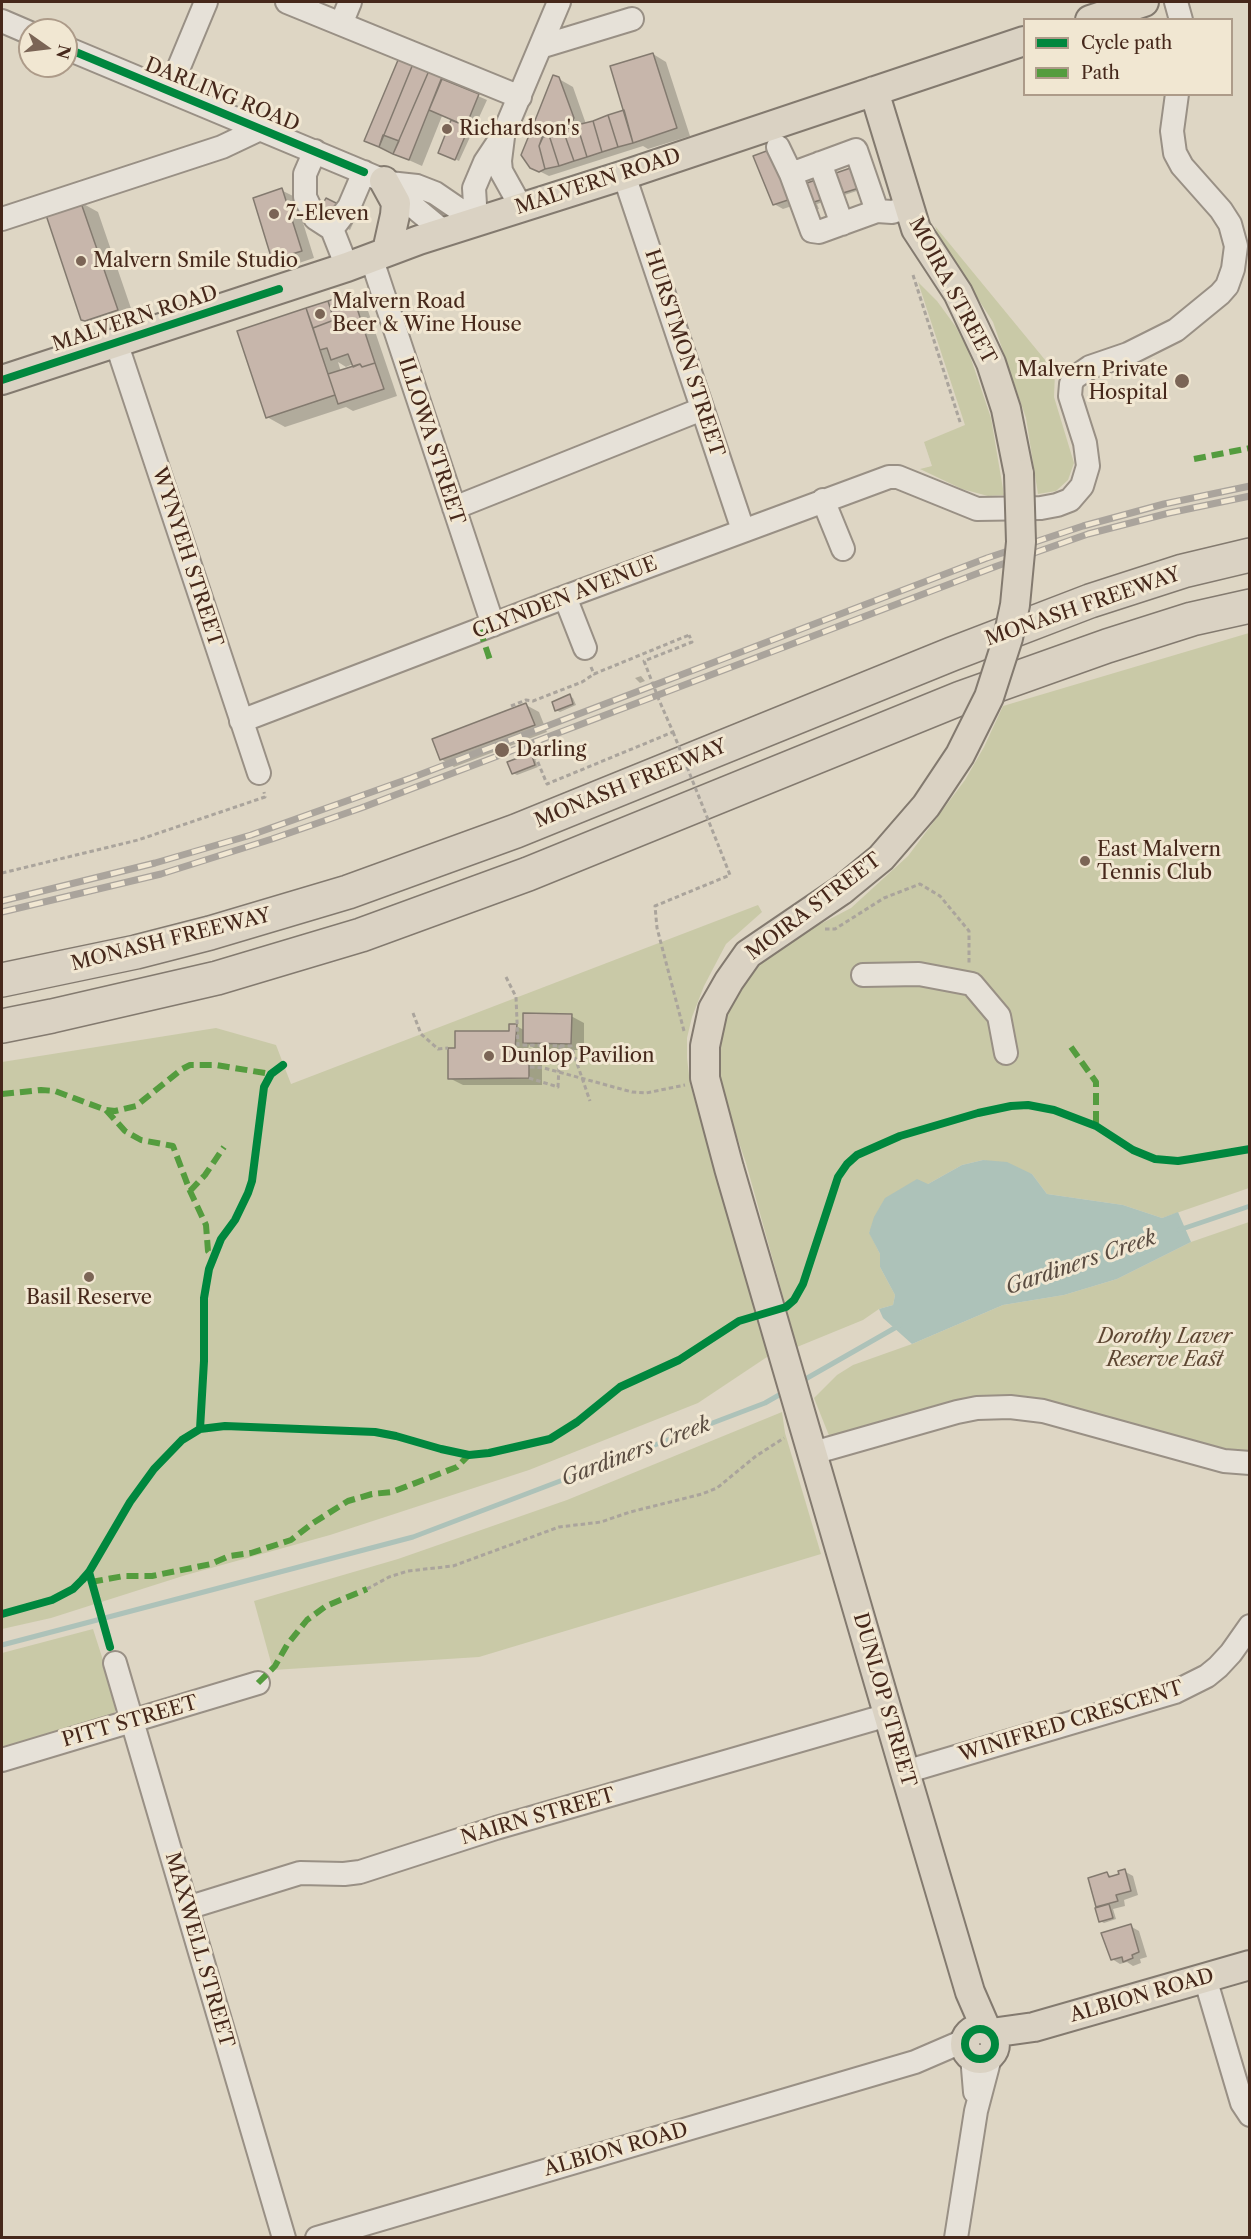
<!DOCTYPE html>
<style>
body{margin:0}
#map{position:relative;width:1251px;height:2239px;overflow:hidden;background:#ded6c4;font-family:"Libre Caslon Text",serif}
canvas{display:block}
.frame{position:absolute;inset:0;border:3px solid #46281b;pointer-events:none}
.legend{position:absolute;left:1023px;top:18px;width:210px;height:78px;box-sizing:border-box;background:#f1e7d2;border:2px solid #ad9b89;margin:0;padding:8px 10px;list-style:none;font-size:18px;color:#46281b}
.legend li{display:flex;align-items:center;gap:12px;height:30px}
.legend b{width:30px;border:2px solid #ad9b89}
.north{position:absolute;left:18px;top:18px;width:60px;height:60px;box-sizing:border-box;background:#f1e7d2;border:2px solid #ad9b89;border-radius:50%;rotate:104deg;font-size:16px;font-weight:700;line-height:24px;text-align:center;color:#46281b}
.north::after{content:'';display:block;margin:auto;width:21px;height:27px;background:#7b6556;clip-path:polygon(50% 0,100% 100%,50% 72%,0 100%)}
</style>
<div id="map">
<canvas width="1251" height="2239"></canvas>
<div class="frame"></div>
<ul class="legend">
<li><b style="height:8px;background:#00873e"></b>Cycle path</li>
<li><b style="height:8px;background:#549c3e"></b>Path</li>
</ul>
<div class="north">N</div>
</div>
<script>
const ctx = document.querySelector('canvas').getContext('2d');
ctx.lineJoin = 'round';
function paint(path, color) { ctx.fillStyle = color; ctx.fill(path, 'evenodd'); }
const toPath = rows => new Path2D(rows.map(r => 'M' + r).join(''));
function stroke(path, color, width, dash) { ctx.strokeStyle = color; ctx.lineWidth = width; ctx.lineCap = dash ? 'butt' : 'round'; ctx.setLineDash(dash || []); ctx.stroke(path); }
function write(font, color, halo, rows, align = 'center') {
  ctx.font = font + ' "Libre Caslon Text",serif'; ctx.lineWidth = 6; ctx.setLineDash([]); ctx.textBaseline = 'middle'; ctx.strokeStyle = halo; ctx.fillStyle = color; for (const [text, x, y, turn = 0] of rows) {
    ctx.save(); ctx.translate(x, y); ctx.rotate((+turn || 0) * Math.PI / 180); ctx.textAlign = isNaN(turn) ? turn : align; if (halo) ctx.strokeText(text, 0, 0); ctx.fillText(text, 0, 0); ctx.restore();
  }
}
paint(toPath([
 [935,226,1055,372,1054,397,1074,463,1068,480,1056,491,1038,494,1026,418,993,322,939,239],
 [918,282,937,301,956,327,968,350,991,418,1004,495,988,496,962,489,920,469,932,466,924,442,965,425],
 [1249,633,1249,1188,1162,1218,1123,1205,1047,1194,1032,1174,983,1160,962,1165,928,1184,869,1232,880,1254,880,1267,895,1295,893,1305,879,1309,863,1320,797,1347,746,1163,724,1099,717,1056,722,1023,737,989,757,963,809,930,851,908,908,856,965,780,984,747,1003,706],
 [758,905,762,912,726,944,704,986,692,1017,687,1038,687,1058,690,1084,770,1355,698,1403,529,1470,330,1535,186,1575,51,1618,2,1629,2,1062,216,1028,276,1045,291,1084],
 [1249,1222,1249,1453,1242,1454,1040,1401,830,1438,814,1398,837,1375,853,1365,912,1344,1003,1305,1064,1295,1117,1279,1191,1242],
 [782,1412,785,1433,821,1554,479,1657,273,1670,254,1601,398,1559,567,1500],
 [93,1629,118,1707,110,1719,2,1751,2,1653]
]), '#c9c9a7');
paint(toPath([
 [983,1160,1007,1162,1032,1174,1047,1194,1123,1205,1162,1218,1178,1212,1191,1242,1117,1279,1064,1295,1003,1305,912,1344,883,1318,879,1309,893,1305,895,1295,880,1267,880,1254,869,1233,874,1217,885,1198,917,1179,928,1184,962,1165]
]), '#adc2b9');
paint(toPath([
 [653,54,666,62,690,136,648,149,643,146,549,176,531,167,559,79,573,87,586,124,626,111],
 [402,55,457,81,455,86,487,100,459,161,440,152,453,120,442,116,422,166,366,141],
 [755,157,806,185,875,185,817,204,819,209,801,215,795,205,783,209,774,204],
 [281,190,295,197,314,258,287,267,273,259],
 [327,200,357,215,350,230,319,214],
 [80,202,98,212,135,320,104,331,82,319],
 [351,294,365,302,397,396,353,411,346,407,285,427,267,417,239,332],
 [338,362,346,367,353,364,354,368,341,372],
 [641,676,645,681,640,683,635,678],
 [569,696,573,698,576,705,560,712,556,710],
 [526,705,539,712,547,732,454,767,441,759],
 [531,754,534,756,538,767,517,775,513,773],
 [571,1016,584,1023,584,1050,537,1050,529,1045,528,1050,542,1058,542,1085,463,1085,449,1078,516,1026,524,1030],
 [1124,1871,1133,1876,1138,1895,1124,1900,1125,1906,1113,1909,1116,1919,1104,1923,1100,1921,1097,1907,1107,1874,1113,1877,1120,1875],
 [1130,1926,1139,1931,1147,1957,1140,1959,1141,1963,1133,1966,1127,1962,1120,1964,1112,1959]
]), '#0003');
stroke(toPath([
 [1179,1230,1250,1206],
 [802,1381,900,1325],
 [2,1645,413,1537,765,1403,786,1391]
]), '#adc2b9', 5);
const building = toPath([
 [401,53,415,59,379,147,364,141,401,53],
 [653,53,677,128,633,143,610,66,653,53],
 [415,59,431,66,393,154,379,147,415,59],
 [431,66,444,72,409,160,393,154,431,66],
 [553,75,559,77,574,118,569,128,543,137,544,132,532,128,553,75],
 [442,79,479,94,466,126,429,110,442,79],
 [624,110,633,143,618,147,608,115,624,110],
 [608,115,618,147,602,152,593,121,608,115],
 [451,120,469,127,455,160,438,153,451,120],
 [593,121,602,152,587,157,577,125,593,121],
 [577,125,587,157,574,161,563,130,577,125],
 [532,128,544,132,539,146,545,169,539,172,530,168,521,155,532,128],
 [563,130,574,161,559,166,549,135,563,130],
 [383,135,399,141,393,154,379,147,383,135],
 [549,135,559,166,545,169,539,146,543,137,549,135],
 [772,149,788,200,773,205,753,156,772,149],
 [865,163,872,184,814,202,816,207,803,211,804,184,865,163],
 [282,188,302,251,272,260,253,198,282,188],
 [326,198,354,212,346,229,317,214,326,198],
 [80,200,118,310,85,321,81,320,45,212,80,200],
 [352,293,375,363,362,367,360,364,353,367,348,354,331,360,327,348,320,350,313,328,334,320,328,301,352,293],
 [328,301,334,320,313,328,306,308,328,301],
 [306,308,335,395,266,418,237,331,306,308],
 [375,363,384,389,338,404,328,374,360,364,362,367,375,363],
 [570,694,573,704,555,711,552,702,570,694],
 [526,703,535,725,440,760,432,739,526,703],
 [531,753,535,765,512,774,507,762,531,753],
 [523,1013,572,1014,571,1044,523,1043,523,1013],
 [509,1024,517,1024,515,1049,529,1049,529,1078,448,1079,448,1048,455,1048,455,1031,509,1031,509,1024],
 [1125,1869,1131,1891,1116,1895,1118,1901,1096,1907,1088,1878,1107,1872,1109,1877,1119,1874,1118,1871,1125,1869],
 [1109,1904,1113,1918,1099,1922,1095,1908,1109,1904],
 [1131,1924,1139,1952,1132,1955,1133,1958,1123,1962,1122,1957,1111,1960,1101,1933,1131,1924]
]);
paint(building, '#c7b6ab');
stroke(building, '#837a6f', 1.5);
const minor = toPath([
 [287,2,520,97],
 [1176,2,1181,20],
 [2,21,30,33],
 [341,24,350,2],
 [540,47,632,19],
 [66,48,389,183,417,186,435,193,476,221],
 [169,91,206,2],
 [503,137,500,161,501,171,521,207],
 [778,147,791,174,812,231,819,232,877,211,892,212,909,207],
 [315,151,305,174,305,197,315,218,332,229],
 [820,163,842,224],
 [791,174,856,150,877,211],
 [624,175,743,530],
 [389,183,409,203,444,232],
 [2,219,222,147,260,129],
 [476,221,474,188,485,162,503,135,559,2],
 [371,257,493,625],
 [347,267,332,229,349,207,364,172],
 [116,342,259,773],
 [823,500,843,549],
 [454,508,702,409],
 [565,597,585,648],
 [241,721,565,597,889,477,898,477,977,509,1041,508,1057,505,1070,500,1082,486,1088,466,1085,443,1070,396,1071,384,1074,378,1090,367,1128,354,1176,330,1220,294,1227,286,1233,269,1236,246,1230,224,1221,210,1182,166,1175,153,1172,131,1177,94],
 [863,975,919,974,972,984,999,1016,1006,1053],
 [813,1453,957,1412,977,1408,1010,1407,1043,1411,1224,1461,1250,1463],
 [115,1663,284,2238],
 [2,1760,258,1683],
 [905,1772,1175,1692,1207,1676,1218,1667,1231,1653,1250,1626],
 [187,1908,300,1873,344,1874,360,1872,496,1828,888,1715],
 [1205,1978,1242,2103,1250,2115],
 [972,2056,975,2092],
 [317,2238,915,2062,966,2040],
 [956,2238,976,2111,991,2054]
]);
const major = toPath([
 [1090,20,1144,2],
 [874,91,916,229,958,293,991,363,1006,409,1019,474],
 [384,181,396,203,395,215,387,251],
 [2,380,347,267,419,240,624,175,1024,41],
 [842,890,748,954,729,981,713,1009,705,1046,705,1078,729,1168,905,1772,970,1992,987,2031],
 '965 2044a15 15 0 1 1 30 0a15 15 0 1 1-30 0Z',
 [991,2033,1034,2027,1250,1965]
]);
const highway = toPath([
 [2,980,136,952,210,933,348,892,516,831,952,654,1090,601,1183,571,1250,555],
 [2,1026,52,1016,217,978,361,935,528,874,961,698,1107,646,1192,619,1250,606]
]);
stroke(minor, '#999085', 26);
stroke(major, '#837a6f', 32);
stroke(highway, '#837a6f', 36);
stroke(toPath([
 [913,275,961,425],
 [591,667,594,674,689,635],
 [511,706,526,700,533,701,582,682,594,674],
 [532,748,547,784,673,732,659,700],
 [2,873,138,840,265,797,264,792],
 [825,929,835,929,884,898,920,884,940,896,969,931,969,965],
 [506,977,516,997,518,1045,571,1046,590,1101],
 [413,1013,421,1034,438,1049,448,1048],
 [684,1031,657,928,655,906,730,875,719,847],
 [529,1063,560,1062],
 [530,1067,544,1068,632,1092,646,1093,685,1085],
 [529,1078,558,1087,560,1045],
 [367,1589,389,1577,408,1571,453,1566,559,1527,601,1522,630,1512,702,1494,717,1488,756,1456,784,1438]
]), '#aaa49c', 3, [4.5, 3]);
stroke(minor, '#e6e1d8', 22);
stroke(major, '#dad2c3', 28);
stroke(highway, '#dad2c3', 33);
const rail = toPath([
 [2,901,155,863,251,835,411,778,987,558,1083,526,1164,504,1250,486],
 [2,912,161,874,272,839,361,808,997,566,1088,534,1169,513,1250,496]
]);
stroke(rail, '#aaa49c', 7);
stroke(rail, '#f1e7d2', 4.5, [14]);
const majorBridge = toPath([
 [842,890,881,858,926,806,960,755,989,697,1008,638,1015,605,1021,542,1019,474]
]);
stroke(majorBridge, '#837a6f', 32, []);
stroke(toPath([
 [659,700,644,661,692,642,689,635],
 [673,732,719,847]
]), '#aaa49c', 3, [4.5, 3]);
stroke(majorBridge, '#dad2c3', 28);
stroke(toPath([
 [1194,459,1250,448],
 [480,630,491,663],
 [1071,1047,1096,1082,1096,1126],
 [2,1094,41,1090,55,1091,106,1110,115,1111,136,1106,182,1069,190,1065,216,1065,271,1074],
 [106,1110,125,1131,141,1140,173,1146,190,1191,206,1225,208,1251,213,1257],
 [190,1191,205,1175,224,1147],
 [91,1582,124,1576,152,1576,211,1564,229,1556,251,1553,291,1540,313,1523,348,1501,372,1494,392,1492,457,1467,469,1455],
 [258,1683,275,1666,287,1645,307,1620,326,1606,367,1589]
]), '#549c3e', 6, [12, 6]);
stroke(toPath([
 [66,48,364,172],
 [2,380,279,289],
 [200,1429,204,1361,204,1298,209,1269,221,1239,235,1220,248,1193,252,1181,264,1087,271,1074,283,1065],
 [89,1572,110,1647],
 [2,1614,52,1600,73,1589,82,1580,89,1572,130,1502,154,1469,182,1440,200,1429,225,1426,375,1432,396,1436,441,1449,469,1455,489,1453,550,1439,577,1422,620,1387,679,1360,739,1321,786,1307,794,1300,803,1284,838,1177,847,1164,857,1155,900,1136,978,1113,1011,1106,1028,1105,1054,1110,1096,1126,1133,1150,1155,1159,1178,1161,1191,1159,1250,1149],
 '965 2044a15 15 0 1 1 30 0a15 15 0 1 1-30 0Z'
]), '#00873e', 8);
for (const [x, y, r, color] of [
 [447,129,6,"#7b6556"],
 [274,214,6,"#7b6556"],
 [81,261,6,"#7b6556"],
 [320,314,6,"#7b6556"],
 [1182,381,8,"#7b6556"],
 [502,750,8,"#7b6556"],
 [1085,861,6,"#7b6556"],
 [489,1056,6,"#7b6556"],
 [89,1277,6,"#7b6556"]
]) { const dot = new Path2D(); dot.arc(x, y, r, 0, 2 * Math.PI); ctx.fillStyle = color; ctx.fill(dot); stroke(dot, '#f1e7d2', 2); }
write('20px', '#46281b', '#f1e7d2', [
 ["DARLING ROAD",222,95,22],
 ["MALVERN ROAD",598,182,-18],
 ["MOIRA STREET",952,291,62],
 ["MALVERN ROAD",135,319,-18],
 ["HURSTMON STREET",684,353,72],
 ["ILLOWA STREET",431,441,72],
 ["WYNYEH STREET",187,557,72],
 ["CLYNDEN AVENUE",565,598,-21],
 ["MONASH FREEWAY",1083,607,-19],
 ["MONASH FREEWAY",631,784,-22],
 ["MOIRA STREET",814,907,-37],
 ["MONASH FREEWAY",171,940,-14],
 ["DUNLOP STREET",884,1700,74],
 ["PITT STREET",130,1722,-16],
 ["WINIFRED CRESCENT",1071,1722,-17],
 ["NAIRN STREET",538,1817,-16],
 ["MAXWELL STREET",199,1950,74],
 ["ALBION ROAD",1142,1996,-16],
 ["ALBION ROAD",616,2150,-16]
]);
write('20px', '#46281b', '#f1e7d2', [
 ["Richardson's",459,129],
 ["7-Eleven",286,214],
 ["Malvern Smile Studio",93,261],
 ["Malvern Road",332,302],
 ["Beer & Wine House",332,325],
 ["Malvern Private",1168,370,"right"],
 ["Hospital",1168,393,"right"],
 ["Darling",516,750],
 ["East Malvern",1097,850],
 ["Tennis Club",1097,873],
 ["Dunlop Pavilion",501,1056],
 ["Basil Reserve",89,1298,"center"]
], 'left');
write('italic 20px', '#5d4632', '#f1e7d2', [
 ["Dorothy Laver",1165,1337],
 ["Reserve East",1165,1360]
]);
write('italic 21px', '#5a4c41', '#f1e7d2', [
 ["Gardiners Creek",1081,1263,-19],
 ["Gardiners Creek",636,1452,-21]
]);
</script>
